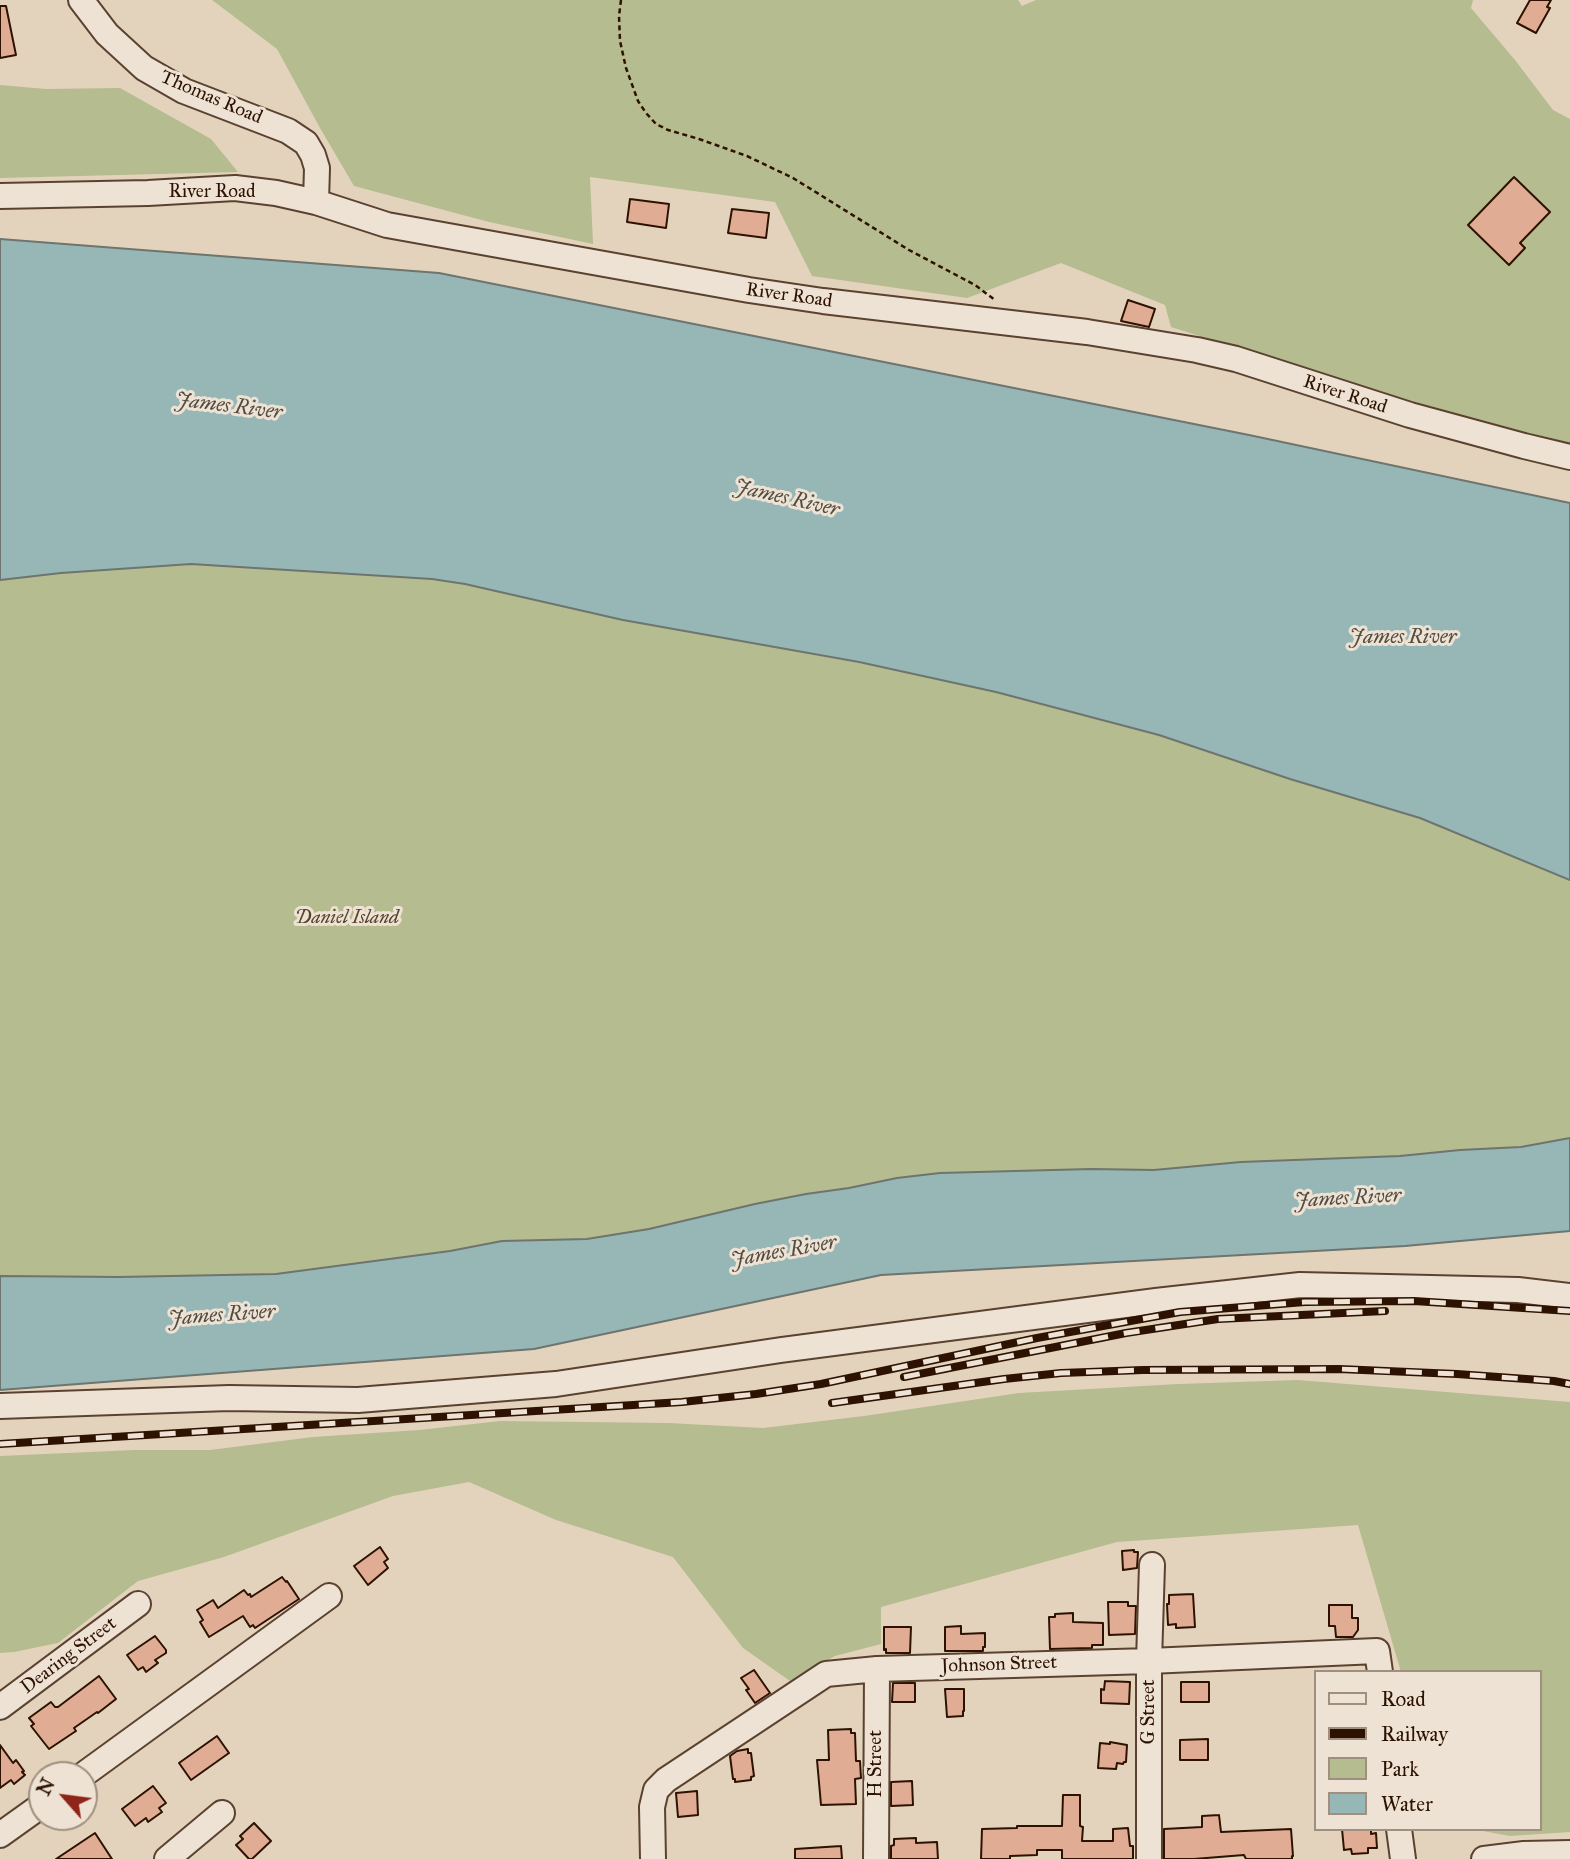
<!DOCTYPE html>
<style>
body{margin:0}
#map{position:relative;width:1570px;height:1859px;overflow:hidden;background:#e4d3bc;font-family:"IM FELL Great Primer",serif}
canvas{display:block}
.legend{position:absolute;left:1314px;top:1670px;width:228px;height:161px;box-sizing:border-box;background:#ede2d3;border:2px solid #a08f7f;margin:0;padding:9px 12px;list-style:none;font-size:21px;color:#2d1201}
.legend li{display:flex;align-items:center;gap:14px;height:35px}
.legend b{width:35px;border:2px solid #a08f7f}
.north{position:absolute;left:28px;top:1761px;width:70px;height:70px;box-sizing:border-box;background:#ede2d3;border:2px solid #a08f7f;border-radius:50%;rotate:298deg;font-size:19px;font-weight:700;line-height:28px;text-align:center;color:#2d1201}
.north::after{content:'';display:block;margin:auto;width:24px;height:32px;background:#8f2418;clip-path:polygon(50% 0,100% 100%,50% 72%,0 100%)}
</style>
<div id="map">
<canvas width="1570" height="1859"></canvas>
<ul class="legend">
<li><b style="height:9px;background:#ede2d3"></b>Road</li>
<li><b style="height:9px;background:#2d1201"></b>Railway</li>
<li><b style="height:19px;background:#b5bc8f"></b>Park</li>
<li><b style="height:19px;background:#97b7b7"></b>Water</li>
</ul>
<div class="north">N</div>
</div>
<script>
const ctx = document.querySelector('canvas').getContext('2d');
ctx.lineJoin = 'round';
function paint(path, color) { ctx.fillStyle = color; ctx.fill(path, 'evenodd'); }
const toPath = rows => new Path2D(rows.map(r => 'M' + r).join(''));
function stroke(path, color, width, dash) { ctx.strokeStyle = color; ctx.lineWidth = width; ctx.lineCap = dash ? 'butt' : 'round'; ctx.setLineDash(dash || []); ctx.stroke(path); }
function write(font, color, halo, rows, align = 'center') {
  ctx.font = font + ' "IM FELL Great Primer",serif'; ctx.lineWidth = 6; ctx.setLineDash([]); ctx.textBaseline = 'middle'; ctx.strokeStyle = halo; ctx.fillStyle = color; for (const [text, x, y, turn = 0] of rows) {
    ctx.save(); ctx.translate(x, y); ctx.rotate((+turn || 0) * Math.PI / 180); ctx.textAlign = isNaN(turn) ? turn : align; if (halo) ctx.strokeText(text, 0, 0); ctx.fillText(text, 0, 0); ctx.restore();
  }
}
paint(toPath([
 [212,0,1018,0,1022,6,1036,0,1473,0,1471,8,1515,60,1553,110,1570,119,1570,445,1527,435,1349,383,1171,327,1165,305,1061,263,967,298,812,276,775,202,590,177,593,244,489,222,354,186,320,128,277,49],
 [0,85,46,89,120,88,211,139,238,172,0,178],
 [191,564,432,579,512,593,623,620,904,671,996,692,1159,735,1290,779,1420,818,1492,847,1570,880,1570,1138,1521,1147,1460,1150,1400,1156,1241,1162,1154,1170,1091,1169,940,1173,897,1178,849,1188,806,1194,649,1229,587,1239,502,1241,450,1251,276,1274,119,1277,0,1276,0,580,61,573],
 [1298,1380,1570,1402,1570,1832,1510,1836,1472,1829,1540,1829,1540,1672,1401,1672,1358,1525,1117,1542,881,1607,881,1644,835,1656,790,1681,743,1648,673,1557,556,1520,469,1482,393,1496,224,1557,138,1581,58,1643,14,1652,0,1653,0,1456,134,1450,210,1450,313,1437,419,1430,500,1421,669,1423,763,1428,864,1416,1019,1393,1178,1384]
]), '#b5bc8f');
const water = toPath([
 [0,239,439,273,1249,435,1570,503,1570,880,1420,818,1290,779,1159,735,996,692,859,662,623,620,465,584,432,579,191,564,61,573,0,580,0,239],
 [1570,1138,1570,1231,1405,1246,881,1275,534,1349,0,1390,0,1276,119,1277,276,1274,450,1251,502,1241,587,1239,649,1229,755,1204,806,1194,849,1188,897,1178,940,1173,1091,1169,1154,1170,1241,1162,1400,1156,1460,1150,1521,1147,1570,1138]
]);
paint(water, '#97b7b7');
stroke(water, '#6d756e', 2);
const building = toPath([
 [1530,0,1551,0,1547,7,1550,8,1536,33,1517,23,1530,0],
 [0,6,6,6,16,55,0,58,0,6],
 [1514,177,1550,212,1520,243,1525,248,1509,265,1468,225,1514,177],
 [630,199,669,204,666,228,627,222,630,199],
 [732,209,769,213,766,238,728,233,732,209],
 [1128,300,1155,309,1149,327,1121,321,1128,300],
 [380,1547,388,1559,384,1562,388,1568,368,1585,354,1566,380,1547],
 [1134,1550,1134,1552,1138,1552,1137,1568,1123,1570,1122,1551,1134,1550],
 [282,1577,286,1582,287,1581,299,1599,255,1628,253,1625,250,1627,243,1616,209,1637,200,1622,203,1620,197,1610,213,1600,218,1608,244,1590,248,1595,250,1594,251,1597,282,1577],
 [1193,1594,1195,1627,1176,1628,1176,1624,1168,1625,1167,1604,1169,1604,1169,1595,1193,1594],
 [1108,1602,1128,1602,1128,1606,1136,1606,1135,1634,1109,1635,1108,1602],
 [1329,1605,1352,1605,1352,1618,1358,1618,1358,1630,1353,1637,1336,1637,1335,1626,1329,1626,1329,1605],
 [1073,1613,1073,1622,1103,1623,1103,1645,1092,1645,1092,1648,1050,1649,1049,1617,1055,1617,1055,1614,1073,1613],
 [961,1626,961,1634,985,1633,985,1647,983,1647,983,1651,945,1651,945,1627,961,1626],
 [884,1627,911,1627,910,1653,886,1653,886,1649,884,1650,884,1627],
 [155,1636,166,1650,166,1653,155,1660,158,1663,146,1672,143,1667,138,1670,127,1655,155,1636],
 [754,1670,770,1693,755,1703,746,1690,749,1689,741,1678,754,1670],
 [99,1676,116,1699,98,1713,97,1712,74,1728,76,1731,49,1749,31,1726,34,1724,29,1718,51,1702,55,1707,58,1707,99,1676],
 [1105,1681,1130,1682,1129,1704,1101,1703,1101,1689,1104,1690,1105,1681],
 [1181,1682,1209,1682,1209,1702,1181,1702,1181,1682],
 [893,1683,915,1683,915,1702,892,1702,893,1683],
 [945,1689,964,1689,964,1711,963,1711,963,1716,947,1717,945,1689],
 [851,1729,851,1733,855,1733,856,1761,860,1761,861,1778,855,1779,856,1804,821,1805,817,1760,829,1760,828,1730,851,1729],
 [217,1736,229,1753,191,1780,179,1763,217,1736],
 [1208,1739,1208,1760,1180,1760,1180,1740,1208,1739],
 [1110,1742,1127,1745,1126,1762,1124,1762,1123,1764,1117,1763,1116,1769,1098,1768,1100,1743,1110,1744,1110,1742],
 [0,1745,13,1763,16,1760,24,1771,22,1772,25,1775,14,1784,11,1780,0,1788,0,1745],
 [748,1749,748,1753,751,1753,754,1776,751,1777,751,1780,735,1782,735,1779,733,1779,730,1756,737,1751,748,1749],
 [912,1781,913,1805,891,1806,891,1782,912,1781],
 [153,1786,166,1803,159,1808,162,1812,148,1822,146,1818,135,1826,122,1809,153,1786],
 [697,1791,698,1815,678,1817,676,1793,697,1791],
 [1063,1795,1080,1795,1080,1826,1083,1827,1082,1841,1113,1841,1113,1829,1128,1828,1130,1846,1133,1846,1133,1859,1062,1859,1062,1850,1037,1850,1037,1855,1010,1856,1010,1859,981,1859,982,1829,1017,1828,1017,1826,1062,1826,1063,1795],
 [1219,1815,1221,1832,1291,1829,1293,1856,1292,1856,1292,1859,1246,1859,1244,1855,1194,1859,1164,1859,1164,1829,1202,1827,1202,1816,1219,1815],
 [254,1823,271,1841,252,1859,249,1859,236,1845,243,1839,240,1836,254,1823],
 [1342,1829,1371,1829,1371,1834,1376,1833,1377,1848,1368,1848,1368,1853,1352,1854,1351,1849,1344,1850,1342,1829],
 [95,1833,112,1859,56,1859,95,1833],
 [916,1838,916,1843,937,1842,938,1859,891,1859,891,1846,894,1845,894,1839,916,1838],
 [841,1846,842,1859,795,1859,795,1849,841,1846]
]);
paint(building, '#e0ac94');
stroke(building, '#2d1201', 2);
const minor = toPath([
 [81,0,107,34,144,68,184,91,288,131,306,143,313,155,317,168,316,202],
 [0,196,148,193,235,188,276,193,316,202,387,225,749,290,823,301,1087,332,1197,350,1236,359,1410,415,1524,446,1570,457],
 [0,1406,229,1398,358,1400,556,1384,781,1350,1156,1301,1300,1285,1518,1290,1570,1296],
 [0,1707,138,1604],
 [83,1775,329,1596],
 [1399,1829,1403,1859],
 [0,1835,42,1805],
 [167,1859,222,1813],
 [653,1859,652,1807,656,1790,666,1780,826,1674,877,1669,1149,1661,1377,1651,1380,1672],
 [876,1859,877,1669],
 [1149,1859,1149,1661,1152,1565],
 [1484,1859,1524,1854,1570,1853]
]);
stroke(minor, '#5b4230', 28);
stroke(toPath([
 [621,0,619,16,620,41,626,68,638,101,646,113,656,124,668,130,699,139,747,156,793,178,909,250,975,285,995,300]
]), '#2d1201', 2.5, [5, 3.5]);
stroke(minor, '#ede2d3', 24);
const rail = toPath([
 [904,1377,1126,1333,1218,1319,1385,1311],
 [832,1403,1004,1379,1061,1373,1143,1370,1339,1369,1457,1374,1554,1381,1570,1384],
 [0,1444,682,1402,756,1394,821,1384,1037,1338,1180,1312,1305,1302,1414,1301,1570,1311]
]);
stroke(rail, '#2d1201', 8);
stroke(rail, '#ede2d3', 5, [16]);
write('19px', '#2d1201', '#ede2d3', [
 ["Thomas Road",211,98,23],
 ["River Road",212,192],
 ["River Road",789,296,8],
 ["River Road",1345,395,18],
 ["Dearing Street",69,1656,-37],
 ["Johnson Street",999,1665,-2],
 ["G Street",1149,1712,-90],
 ["H Street",876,1764,-90]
]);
write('italic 19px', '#56452c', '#ede2d3', [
 ["Daniel Island",347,918]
]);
write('italic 21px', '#524c41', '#ede2d3', [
 ["James River",229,407,7],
 ["James River",787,499,13],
 ["James River",1403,638],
 ["James River",1348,1199,-3],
 ["James River",784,1252,-10],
 ["James River",222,1316,-4]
]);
</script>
